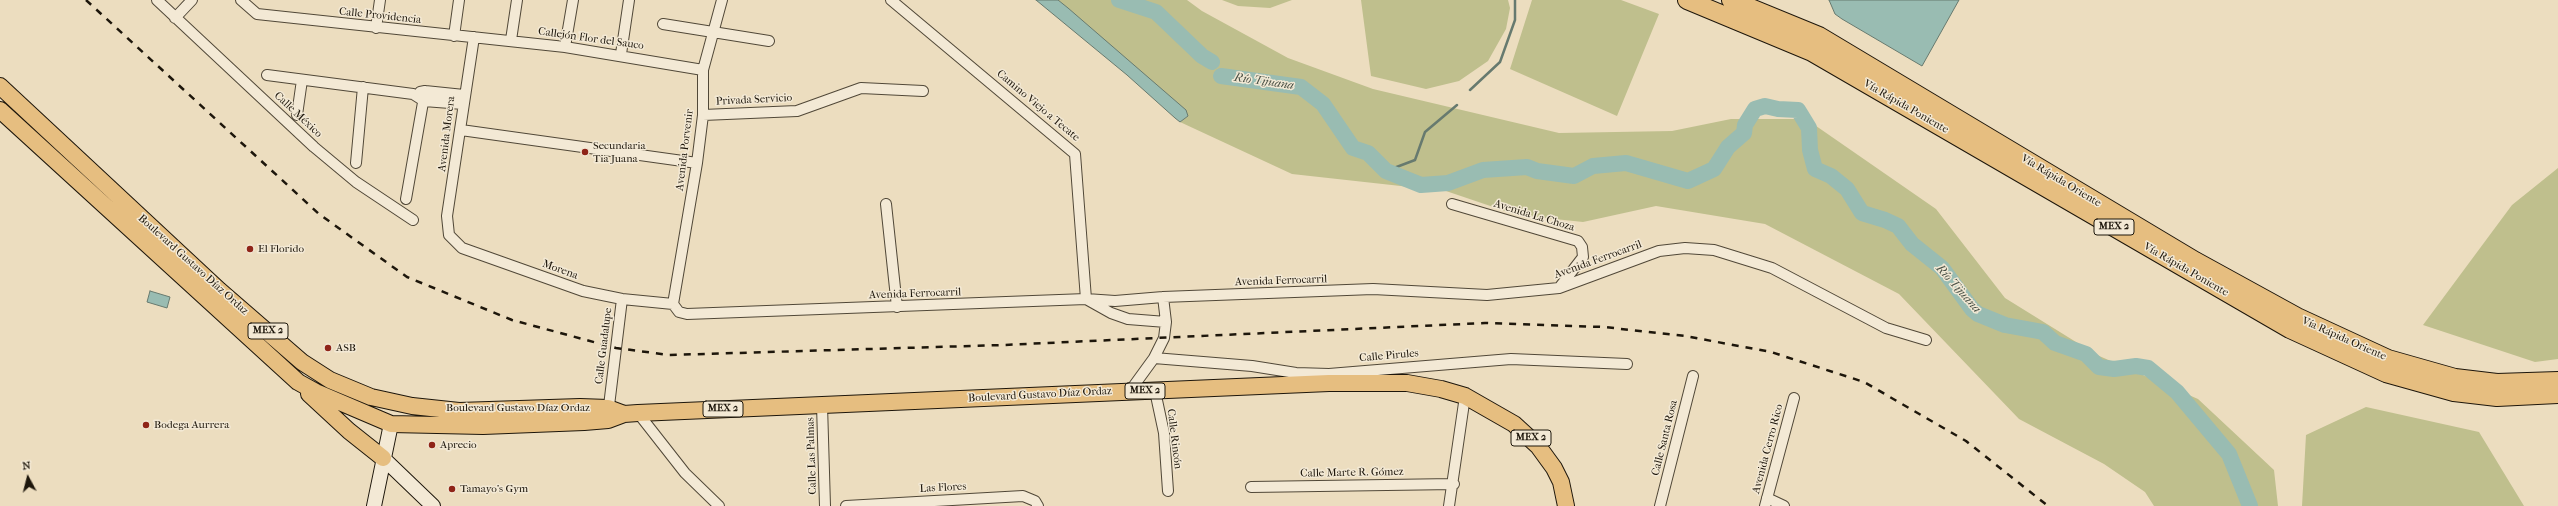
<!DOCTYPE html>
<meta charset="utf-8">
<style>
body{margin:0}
#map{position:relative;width:2558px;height:506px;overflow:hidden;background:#ecddbf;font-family:"IM FELL French Canon",serif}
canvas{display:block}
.north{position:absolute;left:8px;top:458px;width:40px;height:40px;-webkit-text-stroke:3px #f3e9d5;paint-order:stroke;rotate:353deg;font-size:11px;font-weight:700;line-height:16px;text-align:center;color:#1d160b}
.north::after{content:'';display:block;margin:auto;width:14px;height:18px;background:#1d160b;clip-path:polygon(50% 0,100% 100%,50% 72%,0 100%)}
</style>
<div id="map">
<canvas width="2558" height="506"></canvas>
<div class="north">N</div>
</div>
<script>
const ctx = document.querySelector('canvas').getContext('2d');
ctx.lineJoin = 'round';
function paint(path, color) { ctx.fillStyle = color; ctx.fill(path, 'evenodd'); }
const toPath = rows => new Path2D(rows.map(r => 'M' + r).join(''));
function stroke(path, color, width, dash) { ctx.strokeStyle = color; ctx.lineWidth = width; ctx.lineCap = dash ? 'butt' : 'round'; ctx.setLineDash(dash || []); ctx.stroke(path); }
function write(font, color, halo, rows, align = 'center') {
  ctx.font = font + ' "IM FELL French Canon",serif'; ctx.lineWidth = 3; ctx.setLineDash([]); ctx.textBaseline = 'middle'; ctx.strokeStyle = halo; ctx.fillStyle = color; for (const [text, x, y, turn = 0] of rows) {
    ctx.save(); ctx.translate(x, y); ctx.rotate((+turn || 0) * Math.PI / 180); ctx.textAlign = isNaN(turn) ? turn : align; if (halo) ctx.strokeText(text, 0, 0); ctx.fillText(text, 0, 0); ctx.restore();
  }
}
paint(toPath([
 [1058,0,1187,0,1202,11,1288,58,1373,89,1559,133,1672,131,1731,119,1806,119,1936,209,2005,298,2097,355,2198,399,2274,470,2278,506,2154,506,2145,492,2104,464,2019,419,1899,294,1765,224,1656,206,1583,222,1517,215,1446,191,1292,174,1180,122,1188,116],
 [1222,0,1292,0,1270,8,1238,6],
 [1361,0,1508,0,1510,8,1506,29,1488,61,1459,81,1426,89,1371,76],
 [1532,0,1621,0,1659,14,1617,116,1510,69],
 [2558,168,2558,359,2535,362,2423,325,2512,205],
 [2366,407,2479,432,2524,506,2302,506,2306,435]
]), '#bfbf8d');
const water = toPath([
 [1036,0,1058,0,1068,8,1186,110,1188,116,1180,122,1175,118,1127,75,1036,0],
 [1829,0,1959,0,1922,66,1842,19,1835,14,1829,0],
 [150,291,170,297,167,308,147,302,150,291]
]);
paint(water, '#99bcb2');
stroke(water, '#677a6f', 1);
stroke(toPath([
 [1470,90,1500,62,1515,20,1515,0],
 [1386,171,1415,160,1425,132,1457,105]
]), '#677a6f', 2.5);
stroke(toPath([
 [1119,0,1156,12,1202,56,1212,62],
 [1221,76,1301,87,1323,104,1353,148,1368,153,1386,171,1421,185,1448,183,1483,170,1527,167,1537,171,1574,176,1593,166,1626,163,1688,181,1714,169,1728,147,1744,133,1745,125,1755,109,1765,106,1778,109,1798,110,1809,128,1810,150,1815,169,1831,176,1847,189,1862,213,1885,220,1898,226,1912,244,1942,268,1972,309,1978,314,2005,325,2043,332,2055,343,2086,354,2099,367,2114,369,2136,366,2148,368,2177,392,2229,454,2250,506]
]), '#99bcb2', 16);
const street = toPath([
 [157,0,314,147,356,182,413,220],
 [241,0,257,14,565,47,703,70],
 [891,0,1075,154,1086,299,1111,313,1128,319,1166,322],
 [175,18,192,0],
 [663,24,769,41],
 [376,28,380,0],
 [454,36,459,0],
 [474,37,447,216,449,235,462,248,583,291,622,299,673,304],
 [511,40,517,0],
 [565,47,573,0],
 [621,54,629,0],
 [267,75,413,94,424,101,463,104],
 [420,92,425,91,464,95],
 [297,115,302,80],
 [703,115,797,111,861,88,923,91],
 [461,130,697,163],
 [356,163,363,87],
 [406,199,425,91],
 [886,204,897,307],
 [1452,204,1578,241,1582,247,1583,257,1559,288],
 [673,304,679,312,687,314,1086,299,1115,301,1163,297,1373,289,1487,295,1559,288,1659,251,1685,248,1714,250,1772,268,1886,328,1926,340],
 [673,304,697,163,703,115,703,70,722,0],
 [1154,358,1252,366,1296,373,1329,374,1511,359,1627,364],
 [1130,391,1154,358,1164,338,1166,322,1163,297],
 [1155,391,1164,433,1168,491],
 [822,405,825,506],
 [638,413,685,473,719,506],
 [608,414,622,299],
 [1251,487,1454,484],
 [1767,498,1784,506],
 [846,506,1023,496,1035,501,1038,506],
 [1449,506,1465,396],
 [1660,506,1693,376],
 [1765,506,1794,398]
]);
const secondary = toPath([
 [383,458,433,506],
 [374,506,391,424]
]);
const primary = toPath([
 [0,86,219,290,302,362,330,380,371,397,412,406,459,411,580,407,608,408,624,414,638,413,1329,383,1407,383,1441,389,1465,396,1514,424,1538,446,1554,468,1561,482,1566,506],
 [0,110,298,382,316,392,391,424,483,426,584,422,608,420,624,414],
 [309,394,349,431,383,458]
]);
const highway = toPath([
 [1687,0,1812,52,2290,329,2386,373,2454,392,2497,397,2558,394],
 [1731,0,1819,36,2195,261,2297,317,2388,359,2455,378,2497,383,2558,381]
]);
stroke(street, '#514838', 12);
stroke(secondary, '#1d160b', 16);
stroke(primary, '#1d160b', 18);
stroke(highway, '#1d160b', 20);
stroke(street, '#f3e9d5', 10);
stroke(secondary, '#f3e9d5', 14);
stroke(primary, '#e6be80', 16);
stroke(highway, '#e6be80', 18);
stroke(toPath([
 [86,0,319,214,407,277,512,320,616,348,669,355,1003,345,1485,323,1604,327,1685,336,1771,352,1864,382,1966,441,2048,506]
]), '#1d160b', 2.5, [7, 7]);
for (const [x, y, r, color] of [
 [585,152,4,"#8f2418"],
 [250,249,4,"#8f2418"],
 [328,348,4,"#8f2418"],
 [146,425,4,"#8f2418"],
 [432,445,4,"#8f2418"],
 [452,489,4,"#8f2418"]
]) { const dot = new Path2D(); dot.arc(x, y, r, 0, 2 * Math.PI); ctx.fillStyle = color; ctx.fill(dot); stroke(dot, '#f3e9d5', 1.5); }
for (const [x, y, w] of [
 [2114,227,40],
 [268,331,40],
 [1145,391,40],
 [723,409,40],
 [1531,438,40]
]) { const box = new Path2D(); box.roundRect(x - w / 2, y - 8, w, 16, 3); ctx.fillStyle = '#f3e9d5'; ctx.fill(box); stroke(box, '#1d160b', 1); }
write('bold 10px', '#1d160b', null, [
 ["MEX 2",2114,227],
 ["MEX 2",268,331],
 ["MEX 2",1145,391],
 ["MEX 2",723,409],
 ["MEX 2",1531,438]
]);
write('11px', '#1d160b', '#f3e9d5', [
 ["Calle Providencia",380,16,6],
 ["Callejón Flor del Sauco",591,39,8],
 ["Privada Servicio",754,100,-3],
 ["Camino Viejo a Tecate",1038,106,40],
 ["Vía Rápida Poniente",1906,107,30],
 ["Calle México",298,115,43],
 ["Avenida Morera",447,134,-83],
 ["Avenida Porvenir",685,150,-83],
 ["Vía Rápida Oriente",2061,181,31],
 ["Avenida La Choza",1534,216,17],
 ["Avenida Ferrocarril",1598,260,-20],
 ["Boulevard Gustavo Díaz Ordaz",193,265,42],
 ["Morena",560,270,20],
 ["Vía Rápida Poniente",2186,270,30],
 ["Avenida Ferrocarril",1281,281,-2],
 ["Avenida Ferrocarril",915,294,-2],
 ["Vía Rápida Oriente",2344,339,24],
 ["Calle Guadalupe",604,346,-83],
 ["Calle Pirules",1389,356,-5],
 ["Boulevard Gustavo Díaz Ordaz",1040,395,-3],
 ["Boulevard Gustavo Díaz Ordaz",518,408],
 ["Calle Santa Rosa",1665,438,-76],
 ["Calle Rincón",1174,439,83],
 ["Avenida Cerro Rico",1768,449,-75],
 ["Calle Las Palmas",812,456,-92],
 ["Calle Marte R. Gómez",1352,473,-1],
 ["Las Flores",943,488,-3]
]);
write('11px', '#1d160b', '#f3e9d5', [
 ["Secundaria",593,146],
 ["Tia Juana",593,159],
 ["El Florido",258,249],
 ["ASB",336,348],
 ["Bodega Aurrera",154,425],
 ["Aprecio",440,445],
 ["Tamayo's Gym",460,489]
], 'left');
write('italic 12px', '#485045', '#f3e9d5', [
 ["Río Tijuana",1264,82,8],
 ["Río Tijuana",1958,289,48]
]);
</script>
